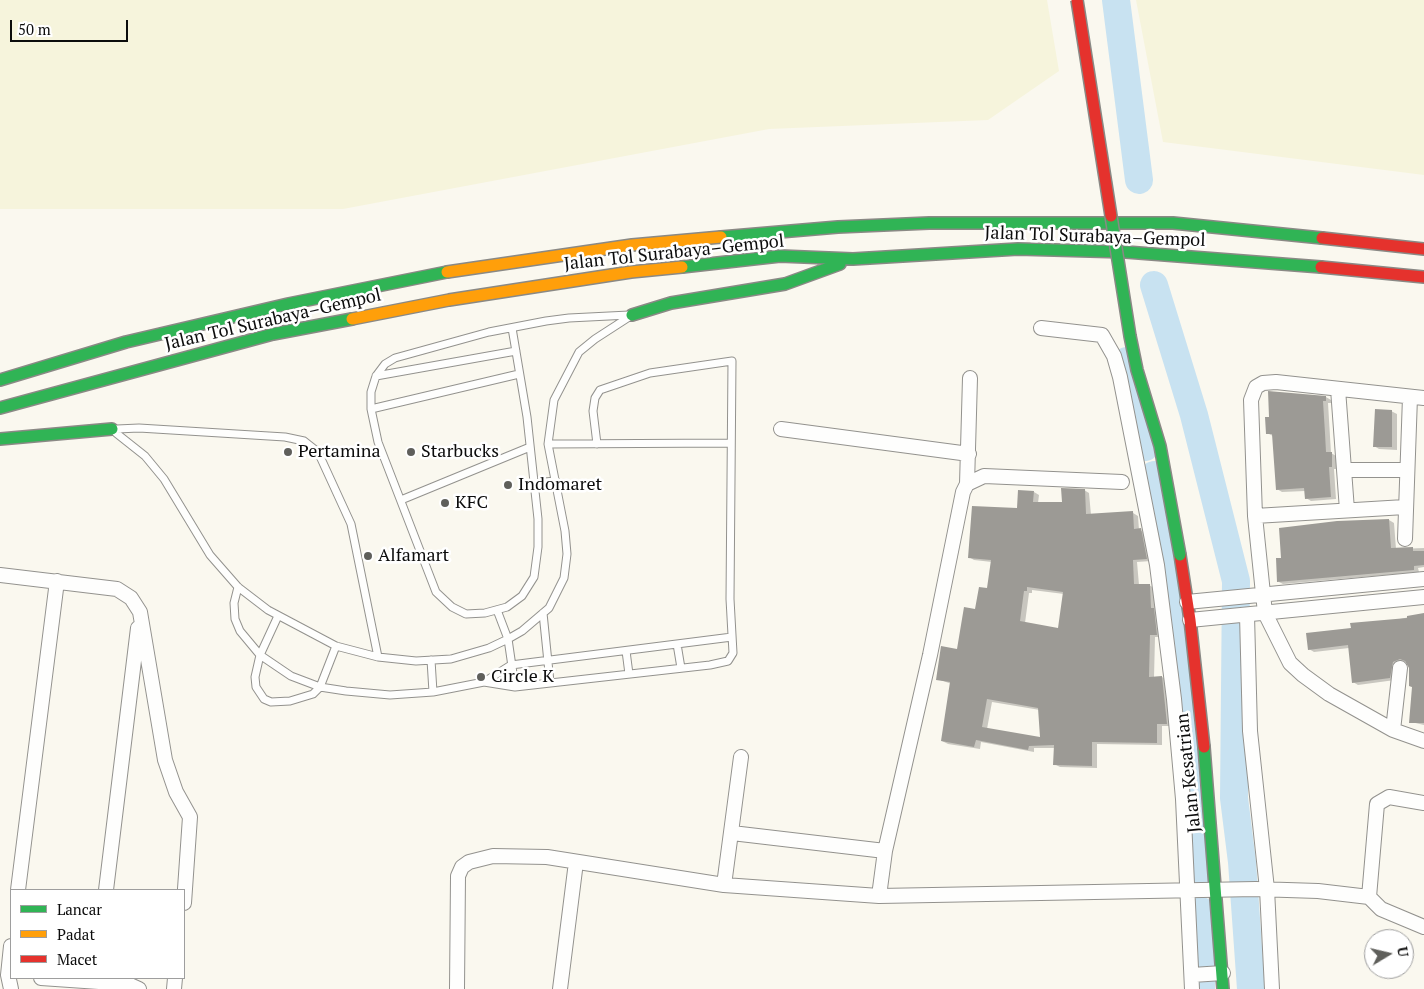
<!DOCTYPE html>
<meta charset="utf-8">
<style>
body{margin:0}
#map{position:relative;width:1424px;height:989px;overflow:hidden;background:#faf8ef;font-family:"PT Serif",serif}
canvas{display:block}
.legend{position:absolute;left:10px;top:889px;width:175px;height:90px;box-sizing:border-box;background:#fff;border:1px solid #9e9e9e;margin:0;padding:6px 9px;list-style:none;font-size:15px;color:#0c0c0c}
.legend li{display:flex;align-items:center;gap:10px;height:25px}
.legend b{width:25px;border:1px solid #9e9e9e}
.north{position:absolute;left:1364px;top:929px;width:50px;height:50px;box-sizing:border-box;background:#fff;border:1px solid #9e9e9e;border-radius:50%;rotate:81deg;font-size:14px;font-weight:700;line-height:20px;text-align:center;color:#0c0c0c}
.north::after{content:'';display:block;margin:auto;width:18px;height:22px;background:#5f5f5b;clip-path:polygon(50% 0,100% 100%,50% 72%,0 100%)}
.scale{position:absolute;left:10px;top:20px;width:118px;height:22px;box-sizing:border-box;border:2px solid #0c0c0c;border-top:0;padding-left:6px;font-size:15px;line-height:18px;white-space:nowrap;color:#0c0c0c;-webkit-text-stroke:4px #fff;paint-order:stroke}
</style>
<div id="map">
<canvas width="1424" height="989"></canvas>
<ul class="legend">
<li><b style="height:6px;background:#30b455"></b>Lancar</li>
<li><b style="height:6px;background:#ff9f0a"></b>Padat</li>
<li><b style="height:6px;background:#e5322d"></b>Macet</li>
</ul>
<div class="north">U</div>
<div class="scale">50 m</div>
</div>
<script>
const ctx = document.querySelector('canvas').getContext('2d');
ctx.lineJoin = 'round';
function paint(path, color) { ctx.fillStyle = color; ctx.fill(path, 'evenodd'); }
const toPath = rows => new Path2D(rows.map(r => 'M' + r).join(''));
function stroke(path, color, width, dash) { ctx.strokeStyle = color; ctx.lineWidth = width; ctx.lineCap = dash ? 'butt' : 'round'; ctx.setLineDash(dash || []); ctx.stroke(path); }
function write(font, color, halo, rows, align = 'center') {
  ctx.font = font + ' "PT Serif",serif'; ctx.lineWidth = 5; ctx.setLineDash([]); ctx.textBaseline = 'middle'; ctx.strokeStyle = halo; ctx.fillStyle = color; for (const [text, x, y, turn = 0] of rows) {
    ctx.save(); ctx.translate(x, y); ctx.rotate((+turn || 0) * Math.PI / 180); ctx.textAlign = isNaN(turn) ? turn : align; if (halo) ctx.strokeText(text, 0, 0); ctx.fillText(text, 0, 0); ctx.restore();
  }
}
paint(toPath([
 [0,0,1047,0,1059,71,988,120,769,129,343,209,0,209],
 [1136,0,1424,0,1424,175,1163,142]
]), '#f6f4dc');
paint(toPath([
 [1326,397,1331,400,1331,403,1328,403,1331,453,1336,456,1337,469,1334,469,1336,499,1311,501,1306,498,1305,491,1282,492,1277,489,1273,436,1267,433],
 [1391,411,1397,414,1397,450,1379,449,1374,446],
 [1084,490,1089,493,1091,515,1133,513,1138,516,1139,530,1146,533,1151,561,1137,562,1139,585,1149,585,1154,588,1156,611,1159,612,1162,637,1155,637,1154,678,1162,677,1167,680,1172,726,1162,726,1162,745,1097,744,1097,768,1060,767,1054,764,1055,748,1034,748,1034,752,981,742,980,749,948,744,942,741,952,684,937,679,958,650,988,589,992,562,974,560,969,557,1034,492,1039,495,1038,503,1063,503],
 [1032,590,1064,594,1059,629,1025,623,1029,593,1032,593],
 [992,702,1040,710,1041,739,987,729],
 [1389,520,1394,523,1396,549,1424,548,1424,567,1418,568,1419,572,1283,584,1279,582,1283,559],
 [1424,614,1424,725,1411,722,1413,687,1410,686,1410,668,1407,661,1398,665,1395,680,1358,685,1353,682,1349,648,1314,652,1309,649,1352,629]
]), '#0003');
stroke(toPath([
 [1116,0,1139,180],
 [1154,285,1194,415,1236,581,1234,798,1242,862,1251,989],
 [1127,361,1145,447],
 [1154,475,1175,613,1192,787,1198,872],
 [1201,911,1201,989]
]), '#c8e2f1', 28);
paint(toPath([
 [1268,391,1326,396,1326,401,1323,401,1325,433,1326,452,1332,452,1332,467,1329,467,1331,497,1305,499,1304,488,1276,490,1272,434,1266,434,1265,417,1269,417],
 [1375,409,1392,410,1392,447,1373,447],
 [1061,488,1085,489,1086,514,1133,511,1134,529,1141,528,1147,559,1133,560,1134,584,1150,584,1151,608,1154,608,1157,635,1150,635,1149,677,1162,676,1167,724,1157,724,1157,743,1092,742,1092,766,1053,765,1054,745,1029,746,1028,750,976,740,974,747,941,741,950,682,936,680,941,646,957,649,964,607,975,609,979,587,987,588,991,560,968,558,972,506,1017,508,1018,490,1034,491,1033,502,1062,502],
 [1027,587,1063,592,1058,628,1020,621,1024,591,1027,591],
 [987,699,1038,708,1040,737,982,727],
 [1389,519,1391,548,1413,547,1413,551,1424,551,1424,565,1414,566,1414,570,1277,582,1276,558,1281,558,1279,528,1337,521],
 [1424,613,1424,723,1409,723,1412,687,1409,686,1409,668,1405,661,1400,659,1393,662,1390,678,1352,683,1348,645,1308,650,1306,633,1351,628,1350,623,1407,618,1407,616]
]), '#9c9a95');
const lane = toPath([
 [512,328,527,417,538,519,538,547,534,577,522,596,507,607,485,613,466,614,452,607,436,592,378,442,371,409,371,392,376,376,385,364,395,358,489,332,546,321,569,318,629,315],
 [376,376,516,351],
 [371,409,519,374],
 [117,429,139,428,285,437,304,441,318,452,351,524,378,657],
 [116,433,145,456,164,479,210,555,238,587,268,610,336,646,378,657,416,661,451,659,489,648,508,639,522,631,549,608,564,578,567,554,565,531,548,444,554,400,579,352,595,339,629,317],
 [548,444,731,443],
 [533,483,556,481],
 [401,500,530,447],
 [238,587,234,603,235,619,240,631,260,655,291,676,320,687,346,691,390,695,433,692,484,682,515,687,710,665,728,661,733,653,730,599,732,361,650,373,600,390,595,398,593,411,597,444],
 [497,610,508,639,515,687],
 [543,613,550,682],
 [278,616,260,655,255,677,256,687,264,699,271,702,290,701,313,694,320,687,336,646],
 [677,644,681,668],
 [626,651,629,674],
 [431,660,433,692],
 [484,682,511,665,732,637]
]);
const street = toPath([
 [1041,328,1102,335,1114,356,1120,377,1157,565,1174,699,1183,799,1192,989],
 [1338,389,1347,510],
 [1424,398,1276,382,1263,383,1256,387,1251,400,1255,516,1265,613,1290,663,1303,675,1329,694,1393,730,1424,741],
 [781,429,969,454],
 [1344,470,1406,470],
 [967,484,970,378],
 [1255,516,1405,507],
 [1405,539,1410,397],
 [0,575,117,589,131,598,140,612,165,760,176,792,190,817,184,903],
 [1187,602,1424,579],
 [1247,615,1250,731,1267,889,1272,989],
 [1190,620,1424,597],
 [1393,730,1400,668],
 [732,833,885,851],
 [724,885,741,757],
 [18,890,57,581],
 [106,890,138,628],
 [879,896,885,851,930,655,963,492,967,484,984,476,1122,482],
 [1369,897,1377,804,1389,797,1424,803],
 [1192,975,1223,973],
 [41,978,128,984,139,989],
 [11,989,8,975,11,946],
 [174,989,175,978],
 [457,989,458,876,462,867,469,862,493,856,547,857,724,885,879,896,1256,889,1318,891,1369,897,1381,909,1424,927],
 [560,989,576,862]
]);
const fast = toPath([
 [721,237,838,227,929,223,1173,223,1322,238],
 [682,267,780,256,853,259,1018,249,1126,252,1321,267],
 [632,315,671,303,785,284,840,264],
 [0,380,126,342,288,304,447,272],
 [0,408,273,334,352,319],
 [0,439,112,429],
 [1204,747,1223,989]
]);
const slow = toPath([
 [447,272,632,245,721,237],
 [352,319,449,300,631,272,682,267]
]);
const jam = toPath([
 [1322,238,1424,249],
 [1321,267,1424,277],
 [1180,555,1190,620,1204,747]
]);
stroke(lane, '#93928e', 9);
stroke(street, '#93928e', 16);
stroke(fast, '#8a8985', 14);
stroke(slow, '#8a8985', 14);
stroke(jam, '#8a8985', 14);
stroke(lane, '#fefefd', 7);
stroke(street, '#fefefd', 14);
stroke(fast, '#30b455', 11);
stroke(slow, '#ff9f0a', 11);
stroke(jam, '#e5322d', 11);
const fastBridge = toPath([
 [1111,216,1130,336,1137,370,1160,446,1180,555]
]);
const jamBridge = toPath([
 [1077,0,1111,216]
]);
stroke(fastBridge, '#8a8985', 14, []);
stroke(jamBridge, '#8a8985', 14, []);
stroke(fastBridge, '#30b455', 11);
stroke(jamBridge, '#e5322d', 11);
for (const [x, y, r, color] of [
 [288,452,5,"#5f5f5b"],
 [411,452,5,"#5f5f5b"],
 [508,485,5,"#5f5f5b"],
 [445,503,5,"#5f5f5b"],
 [368,556,5,"#5f5f5b"],
 [481,677,5,"#5f5f5b"]
]) { const dot = new Path2D(); dot.arc(x, y, r, 0, 2 * Math.PI); ctx.fillStyle = color; ctx.fill(dot); stroke(dot, '#fff', 2); }
write('18px', '#0c0c0c', '#fff', [
 ["Jalan Tol Surabaya–Gempol",1095,237,2],
 ["Jalan Tol Surabaya–Gempol",674,253,-6],
 ["Jalan Tol Surabaya–Gempol",273,320,-13],
 ["Jalan Kesatrian",1189,773,-96]
]);
write('18px', '#0c0c0c', '#fff', [
 ["Pertamina",298,452],
 ["Starbucks",421,452],
 ["Indomaret",518,485],
 ["KFC",455,503],
 ["Alfamart",378,556],
 ["Circle K",491,677]
], 'left');
</script>
